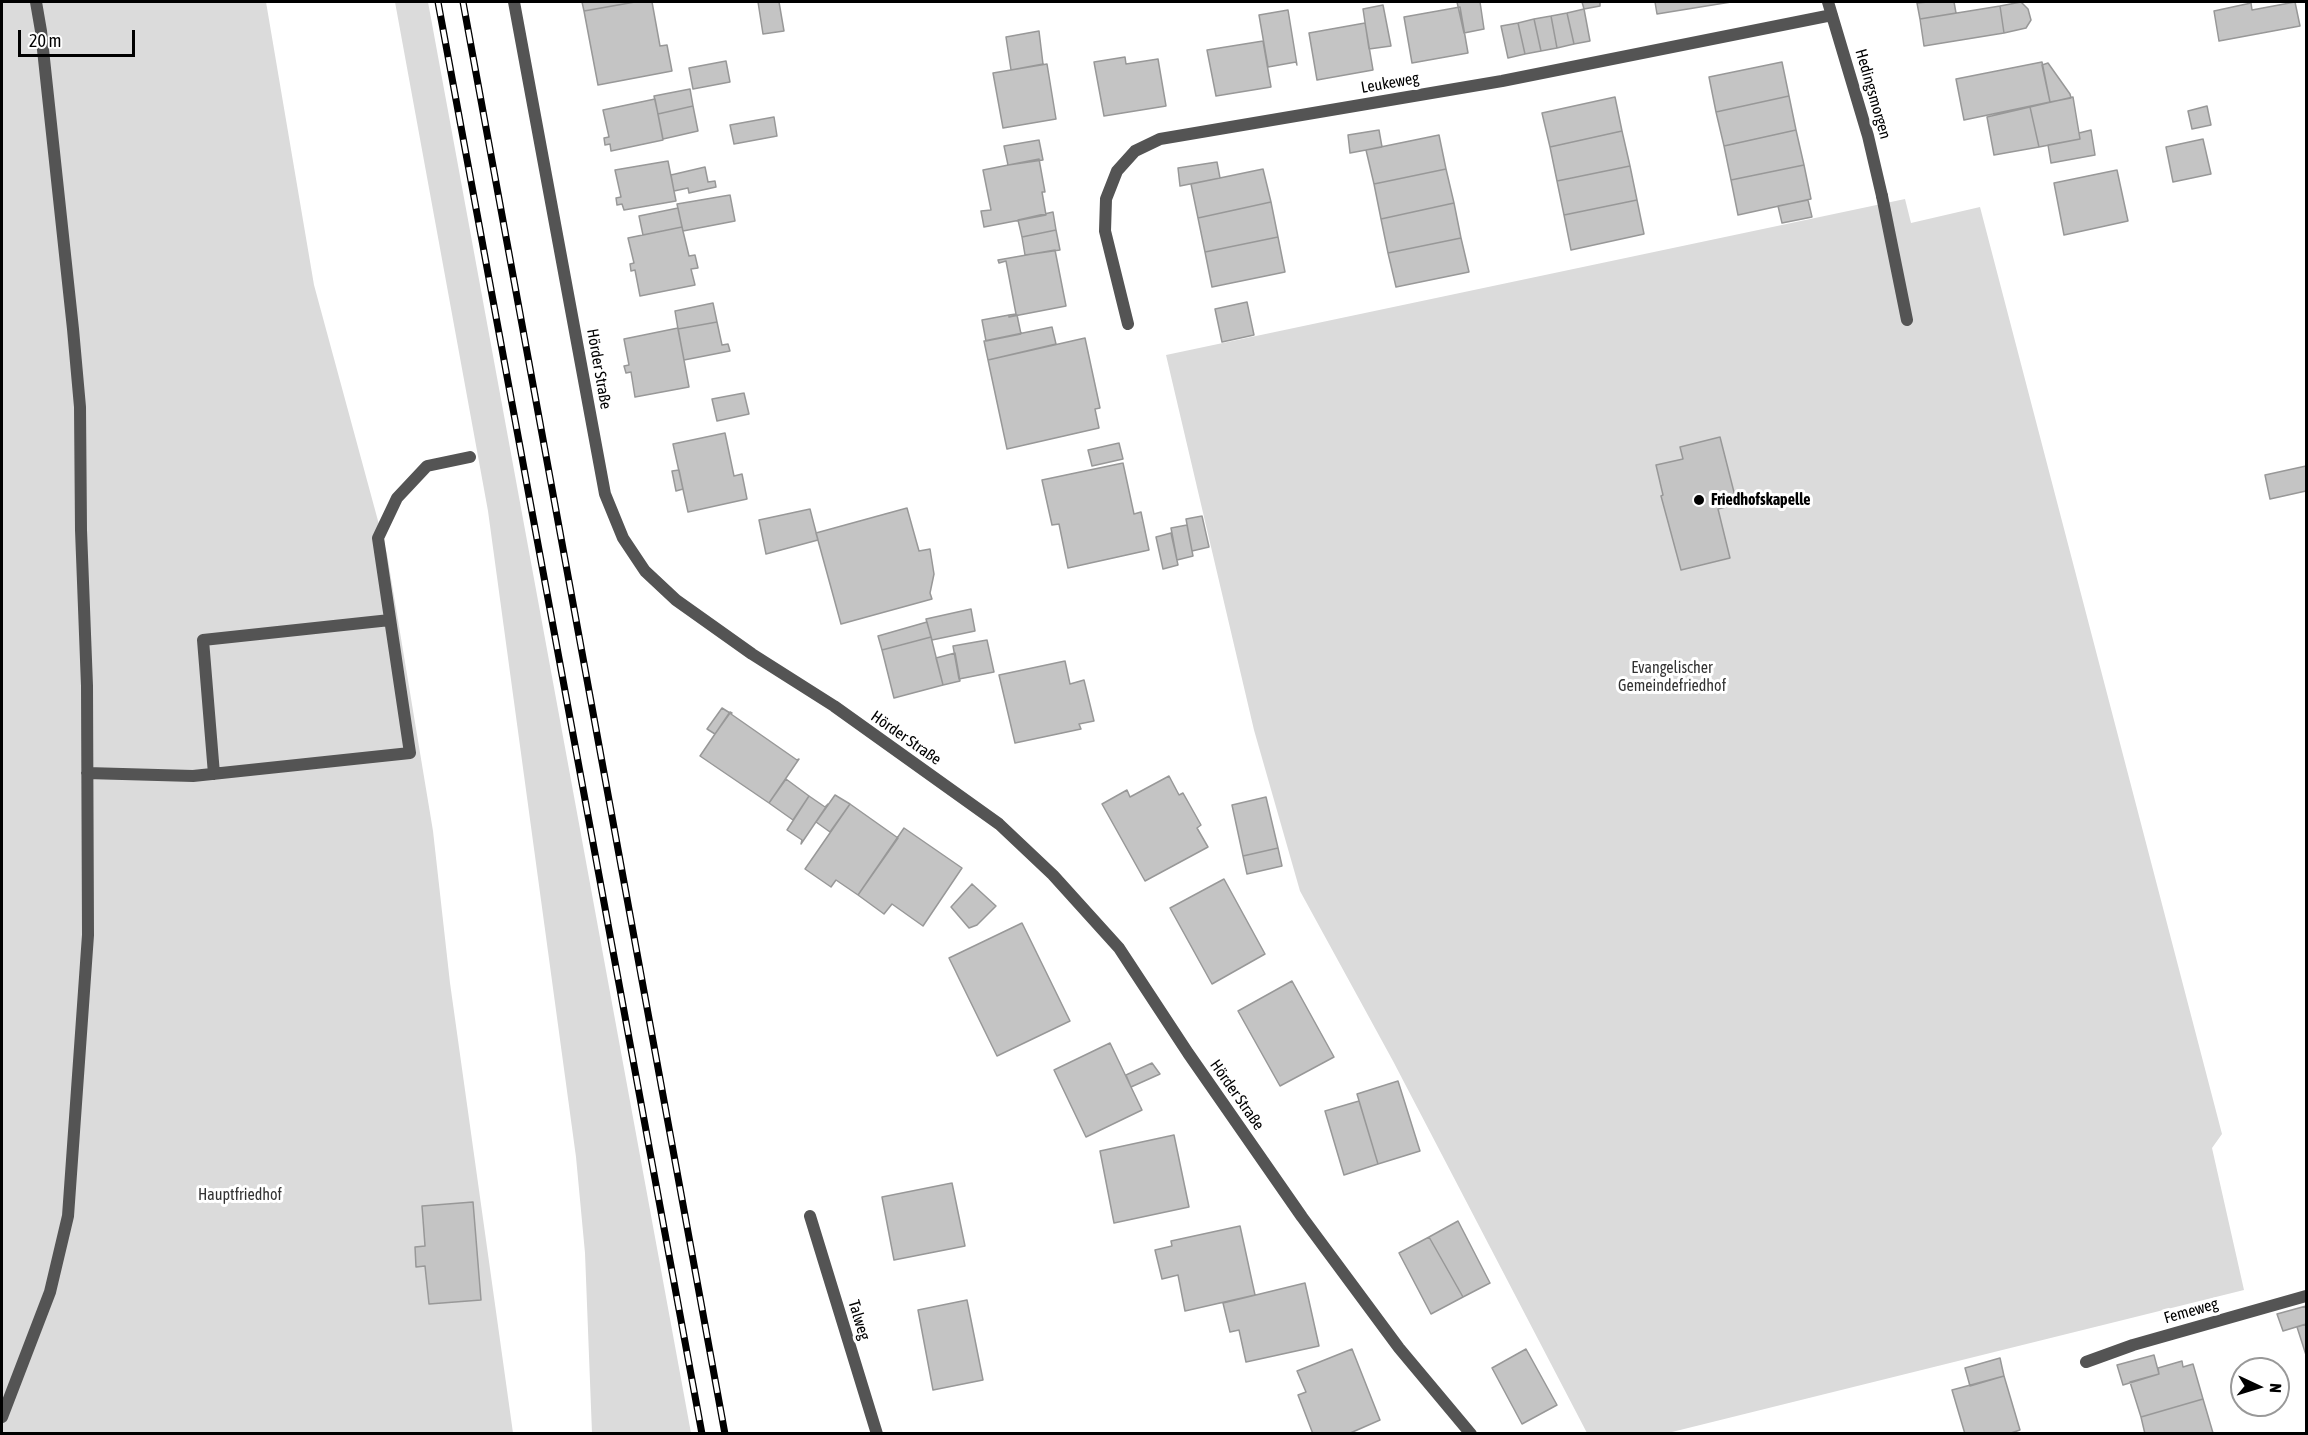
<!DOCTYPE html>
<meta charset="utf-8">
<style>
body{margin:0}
#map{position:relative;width:2308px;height:1435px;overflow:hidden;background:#fff;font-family:"Asap Condensed",sans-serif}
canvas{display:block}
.frame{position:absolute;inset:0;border:3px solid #000;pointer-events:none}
.north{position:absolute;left:2230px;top:1357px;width:60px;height:60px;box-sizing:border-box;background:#fff;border:2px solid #999;border-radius:50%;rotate:94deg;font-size:16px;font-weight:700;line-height:24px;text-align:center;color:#000}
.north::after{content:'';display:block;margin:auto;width:21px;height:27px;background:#000;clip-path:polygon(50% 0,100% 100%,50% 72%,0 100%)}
.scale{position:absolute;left:18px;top:30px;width:117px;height:27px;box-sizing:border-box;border:3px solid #000;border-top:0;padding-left:8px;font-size:18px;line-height:21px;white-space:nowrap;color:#000;-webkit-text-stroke:4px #fff;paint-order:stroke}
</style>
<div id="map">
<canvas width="2308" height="1435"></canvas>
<div class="frame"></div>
<div class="north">N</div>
<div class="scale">20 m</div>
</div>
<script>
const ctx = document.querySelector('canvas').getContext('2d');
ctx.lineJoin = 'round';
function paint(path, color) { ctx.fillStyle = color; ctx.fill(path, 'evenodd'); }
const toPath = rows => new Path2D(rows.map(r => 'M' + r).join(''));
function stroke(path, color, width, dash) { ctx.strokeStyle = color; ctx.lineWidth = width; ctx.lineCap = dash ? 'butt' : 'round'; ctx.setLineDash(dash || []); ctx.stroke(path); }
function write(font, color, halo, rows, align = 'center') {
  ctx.font = font + ' "Asap Condensed",sans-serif'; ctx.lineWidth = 6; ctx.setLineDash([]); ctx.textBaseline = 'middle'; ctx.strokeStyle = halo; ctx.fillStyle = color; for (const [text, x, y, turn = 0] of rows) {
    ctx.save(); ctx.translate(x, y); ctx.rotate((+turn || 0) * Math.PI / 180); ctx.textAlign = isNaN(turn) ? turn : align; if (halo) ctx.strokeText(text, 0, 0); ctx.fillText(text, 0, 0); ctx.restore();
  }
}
paint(toPath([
 [2,2,266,2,314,285,387,554,433,831,450,983,513,1433,2,1434],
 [395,2,428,2,691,1433,592,1433,585,1253,576,1157,488,511],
 [1905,199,1911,223,1980,207,2222,1134,2212,1148,2244,1290,1668,1433,1587,1433,1393,1061,1300,891,1254,730,1166,355]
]), '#dbdbdb');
const building = toPath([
 [582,2,635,2,584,11,582,2],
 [635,2,652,2,660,46,667,45,672,71,598,85,584,11,635,2],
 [758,2,779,2,784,31,763,34,758,2],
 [1457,2,1480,2,1484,29,1464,33,1457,2],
 [1582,2,1600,2,1600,6,1584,9,1582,2],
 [1655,2,1731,2,1657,14,1655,2],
 [1928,2,1954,2,1956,13,1920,19,1917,3,1928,2],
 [2021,2,2028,9,2031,20,2026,28,2004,33,2000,6,2021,2],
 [2295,2,2300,26,2219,41,2214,11,2251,3,2252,10,2295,2],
 [1383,5,1391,46,1369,49,1363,9,1383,5],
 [2000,6,2004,33,1924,46,1920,19,2000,6],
 [1460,7,1468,53,1412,63,1404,17,1460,7],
 [1584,9,1590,41,1574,44,1567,13,1584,9],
 [1288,10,1297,65,1296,62,1268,67,1259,15,1288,10],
 [1567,13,1574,44,1557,48,1551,16,1567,13],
 [1551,16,1557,48,1541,51,1534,19,1551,16],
 [1534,19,1541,51,1525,54,1518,23,1534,19],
 [1365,23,1373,70,1317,80,1309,33,1365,23],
 [1518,23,1525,54,1508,58,1501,26,1518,23],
 [1039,31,1043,64,1011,70,1006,37,1039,31],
 [1263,41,1271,87,1216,96,1207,50,1263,41],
 [1125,57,1126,64,1158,59,1166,106,1104,116,1094,62,1125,57],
 [726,61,730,82,693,89,689,68,726,61],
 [1782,62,1789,96,1716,112,1709,77,1782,62],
 [2042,62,2050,102,1964,120,1956,79,2042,62],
 [2048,63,2070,94,2071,98,2050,102,2042,65,2048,63],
 [1047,64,1056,119,1003,128,993,73,1047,64],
 [690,89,693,106,658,114,654,96,690,89],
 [1789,96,1796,130,1724,146,1716,112,1789,96],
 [1615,97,1622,131,1550,147,1542,113,1615,97],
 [2073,97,2080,139,2039,147,2030,107,2073,97],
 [655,99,663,140,611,151,610,144,605,145,604,138,609,137,603,110,655,99],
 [693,106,698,131,663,139,658,114,693,106],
 [2207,106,2211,125,2192,129,2188,111,2207,106],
 [2030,107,2039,147,1994,155,1987,117,2030,107],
 [774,117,777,136,734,144,730,125,774,117],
 [1379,130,1382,147,1350,153,1348,135,1379,130],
 [1796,130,1804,165,1731,180,1724,146,1796,130],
 [2091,130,2095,155,2051,163,2048,145,2080,139,2079,133,2091,130],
 [1622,131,1630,166,1557,181,1550,147,1622,131],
 [1439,135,1446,169,1374,184,1366,150,1439,135],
 [2203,139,2211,174,2173,182,2166,147,2203,139],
 [1039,140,1043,160,1008,165,1004,146,1039,140],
 [1039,159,1045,192,1042,192,1046,215,984,227,981,211,991,210,983,170,1039,159],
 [668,161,676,201,624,210,622,204,617,205,616,198,621,197,615,170,668,161],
 [1217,162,1220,178,1180,186,1178,168,1217,162],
 [1804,165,1811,199,1738,215,1731,180,1804,165],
 [1630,166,1637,200,1564,215,1557,181,1630,166],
 [705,167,708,182,715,181,716,187,689,193,688,188,674,191,671,175,705,167],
 [1263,169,1271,202,1198,218,1191,184,1263,169],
 [1446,169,1454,203,1381,219,1374,184,1446,169],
 [2117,170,2128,221,2064,235,2054,183,2117,170],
 [730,195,735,221,683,231,677,204,730,195],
 [1637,200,1644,234,1571,250,1564,215,1637,200],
 [1808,200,1812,217,1782,223,1778,206,1808,200],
 [1271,202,1278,237,1205,252,1198,218,1271,202],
 [1454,203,1461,238,1388,253,1381,219,1454,203],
 [678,208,682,227,643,235,639,216,678,208],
 [1053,212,1056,230,1022,237,1018,220,1053,212],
 [682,227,689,256,695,255,698,268,691,269,695,285,640,296,635,270,631,271,630,264,634,263,628,238,682,227],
 [1056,230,1060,250,1025,255,1022,237,1056,230],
 [1278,237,1285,272,1212,287,1205,252,1278,237],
 [1461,238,1469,272,1396,287,1388,253,1461,238],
 [1055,250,1066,306,1009,317,1009,315,1016,314,1006,261,999,263,998,260,1055,250],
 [1247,302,1254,335,1222,342,1215,309,1247,302],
 [713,303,717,322,678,329,675,311,713,303],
 [1009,315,1009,317,1017,315,1021,334,986,341,982,320,1009,315],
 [717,322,722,345,728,344,730,351,684,360,678,329,717,322],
 [1052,327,1056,344,988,360,984,341,1052,327],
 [678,328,689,387,635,397,631,372,626,373,624,366,629,365,624,339,678,328],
 [1085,338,1100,408,1095,409,1099,428,1007,449,988,360,1085,338],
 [744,393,749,414,717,421,712,399,744,393],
 [725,433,734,476,742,474,747,499,688,512,673,444,725,433],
 [1720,437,1737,504,1718,509,1730,558,1681,570,1661,496,1663,495,1656,465,1683,459,1680,447,1720,437],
 [1119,443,1123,459,1092,466,1088,450,1119,443],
 [1123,463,1134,514,1141,512,1149,550,1068,568,1059,524,1052,525,1042,480,1123,463],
 [2306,466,2306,491,2270,499,2265,475,2306,466],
 [679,470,683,489,676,491,672,471,679,470],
 [907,508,919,551,930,549,934,574,930,593,932,599,841,624,816,533,907,508],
 [810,509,818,540,766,554,759,520,810,509],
 [1202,516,1209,547,1192,551,1186,519,1202,516],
 [1187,525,1193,556,1177,560,1171,528,1187,525],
 [1171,533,1178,565,1163,569,1156,537,1171,533],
 [971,609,975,631,932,640,926,619,971,609],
 [927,622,931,637,882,650,878,636,927,622],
 [931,637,943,685,894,698,882,650,931,637],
 [987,640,994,672,959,679,953,646,987,640],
 [955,653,960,681,943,685,936,658,955,653],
 [1065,661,1070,684,1084,680,1094,721,1079,724,1081,729,1015,743,999,675,1065,661],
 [722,708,730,713,715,734,707,729,722,708],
 [730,712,732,713,731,714,797,760,799,759,769,803,700,756,730,712],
 [1169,776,1179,795,1183,793,1201,825,1197,828,1208,847,1145,881,1102,804,1127,790,1130,797,1169,776],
 [786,779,809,796,793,820,769,803,786,779],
 [835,795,850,804,830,832,816,822,835,795],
 [809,796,825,807,828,804,801,844,802,840,787,830,809,796],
 [1266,797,1278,848,1243,856,1232,805,1266,797],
 [850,804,898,838,858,895,836,880,831,887,805,869,850,804],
 [904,828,962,868,923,926,892,904,884,914,858,895,904,828],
 [1278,848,1282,866,1247,874,1243,856,1278,848],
 [1224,879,1265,954,1212,984,1170,908,1224,879],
 [972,884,996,906,977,925,969,928,951,907,972,884],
 [1022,923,1070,1021,997,1056,949,958,1022,923],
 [1292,981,1334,1057,1280,1086,1238,1011,1292,981],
 [1110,1043,1142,1110,1086,1137,1054,1070,1110,1043],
 [1152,1063,1160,1074,1131,1087,1126,1075,1152,1063],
 [1398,1081,1420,1151,1378,1164,1357,1094,1398,1081],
 [1359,1101,1378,1164,1344,1175,1325,1111,1359,1101],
 [1174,1135,1189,1207,1114,1223,1100,1151,1174,1135],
 [952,1183,965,1246,894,1260,882,1197,952,1183],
 [473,1202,481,1300,429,1304,425,1266,416,1267,415,1247,425,1246,422,1206,473,1202],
 [1458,1221,1490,1283,1463,1297,1429,1237,1458,1221],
 [1240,1226,1255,1295,1185,1311,1178,1275,1162,1279,1155,1250,1172,1246,1171,1241,1240,1226],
 [1429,1237,1463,1297,1431,1314,1399,1253,1429,1237],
 [1305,1283,1319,1346,1246,1362,1239,1330,1230,1332,1223,1303,1305,1283],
 [967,1300,983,1380,933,1390,918,1310,967,1300],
 [2306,1306,2306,1324,2283,1331,2277,1314,2306,1306],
 [2306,1324,2306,1355,2297,1327,2306,1324],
 [1352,1349,1380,1420,1348,1434,1313,1434,1298,1395,1306,1392,1297,1371,1352,1349],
 [1526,1349,1557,1405,1522,1424,1492,1368,1526,1349],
 [2154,1355,2159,1374,2123,1385,2117,1365,2154,1355],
 [2000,1358,2004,1376,1970,1386,1965,1368,2000,1358],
 [2182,1361,2183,1367,2193,1364,2203,1399,2141,1417,2130,1382,2159,1374,2158,1368,2182,1361],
 [2004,1376,2020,1430,2008,1434,1965,1434,1952,1390,2004,1376],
 [2203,1399,2213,1433,2145,1434,2141,1417,2203,1399]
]);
paint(building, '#c4c4c4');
stroke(building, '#989898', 1.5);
stroke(toPath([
 [1882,196,1907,320],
 [87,773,193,776,410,753,378,538,397,498,427,466,470,457],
 [214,774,203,640,390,620],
 [2086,1362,2133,1345,2306,1296],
 [2,1417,50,1292,68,1216,88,935,87,686,81,530,80,407,73,329,41,31,36,2]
]), '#545454', 12);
stroke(toPath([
 [514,2,605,494,623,538,645,571,676,600,752,654,834,706,999,824,1053,875,1119,948,1188,1053,1302,1217,1399,1348,1471,1434],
 [1828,2,1868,136,1882,196],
 [1128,324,1105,231,1106,199,1117,171,1135,151,1160,139,1502,81,1832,15],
 [810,1216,877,1434]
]), '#545454', 12);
const rail = toPath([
 [438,2,702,1434],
 [463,2,725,1434]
]);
stroke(rail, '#000', 7);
stroke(rail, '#fff', 4.5, [14]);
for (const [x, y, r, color] of [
 [1699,500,6,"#000"]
]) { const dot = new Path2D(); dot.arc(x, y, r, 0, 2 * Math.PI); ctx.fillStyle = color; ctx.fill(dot); stroke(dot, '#fff', 2); }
write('16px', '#000', '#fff', [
 ["Leukeweg",1390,83,-10],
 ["Hedingsmorgen",1873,94,74],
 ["Hörder Straße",599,369,80],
 ["Hörder Straße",906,738,35],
 ["Hörder Straße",1237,1095,55],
 ["Femeweg",2191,1311,-16],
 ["Talweg",859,1320,73]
]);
write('bold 16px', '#000', '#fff', [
 ["Friedhofskapelle",1711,500]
], 'left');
write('16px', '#323232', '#fff', [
 ["Evangelischer",1672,668],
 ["Gemeindefriedhof",1672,686],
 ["Hauptfriedhof",240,1195]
]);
</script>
